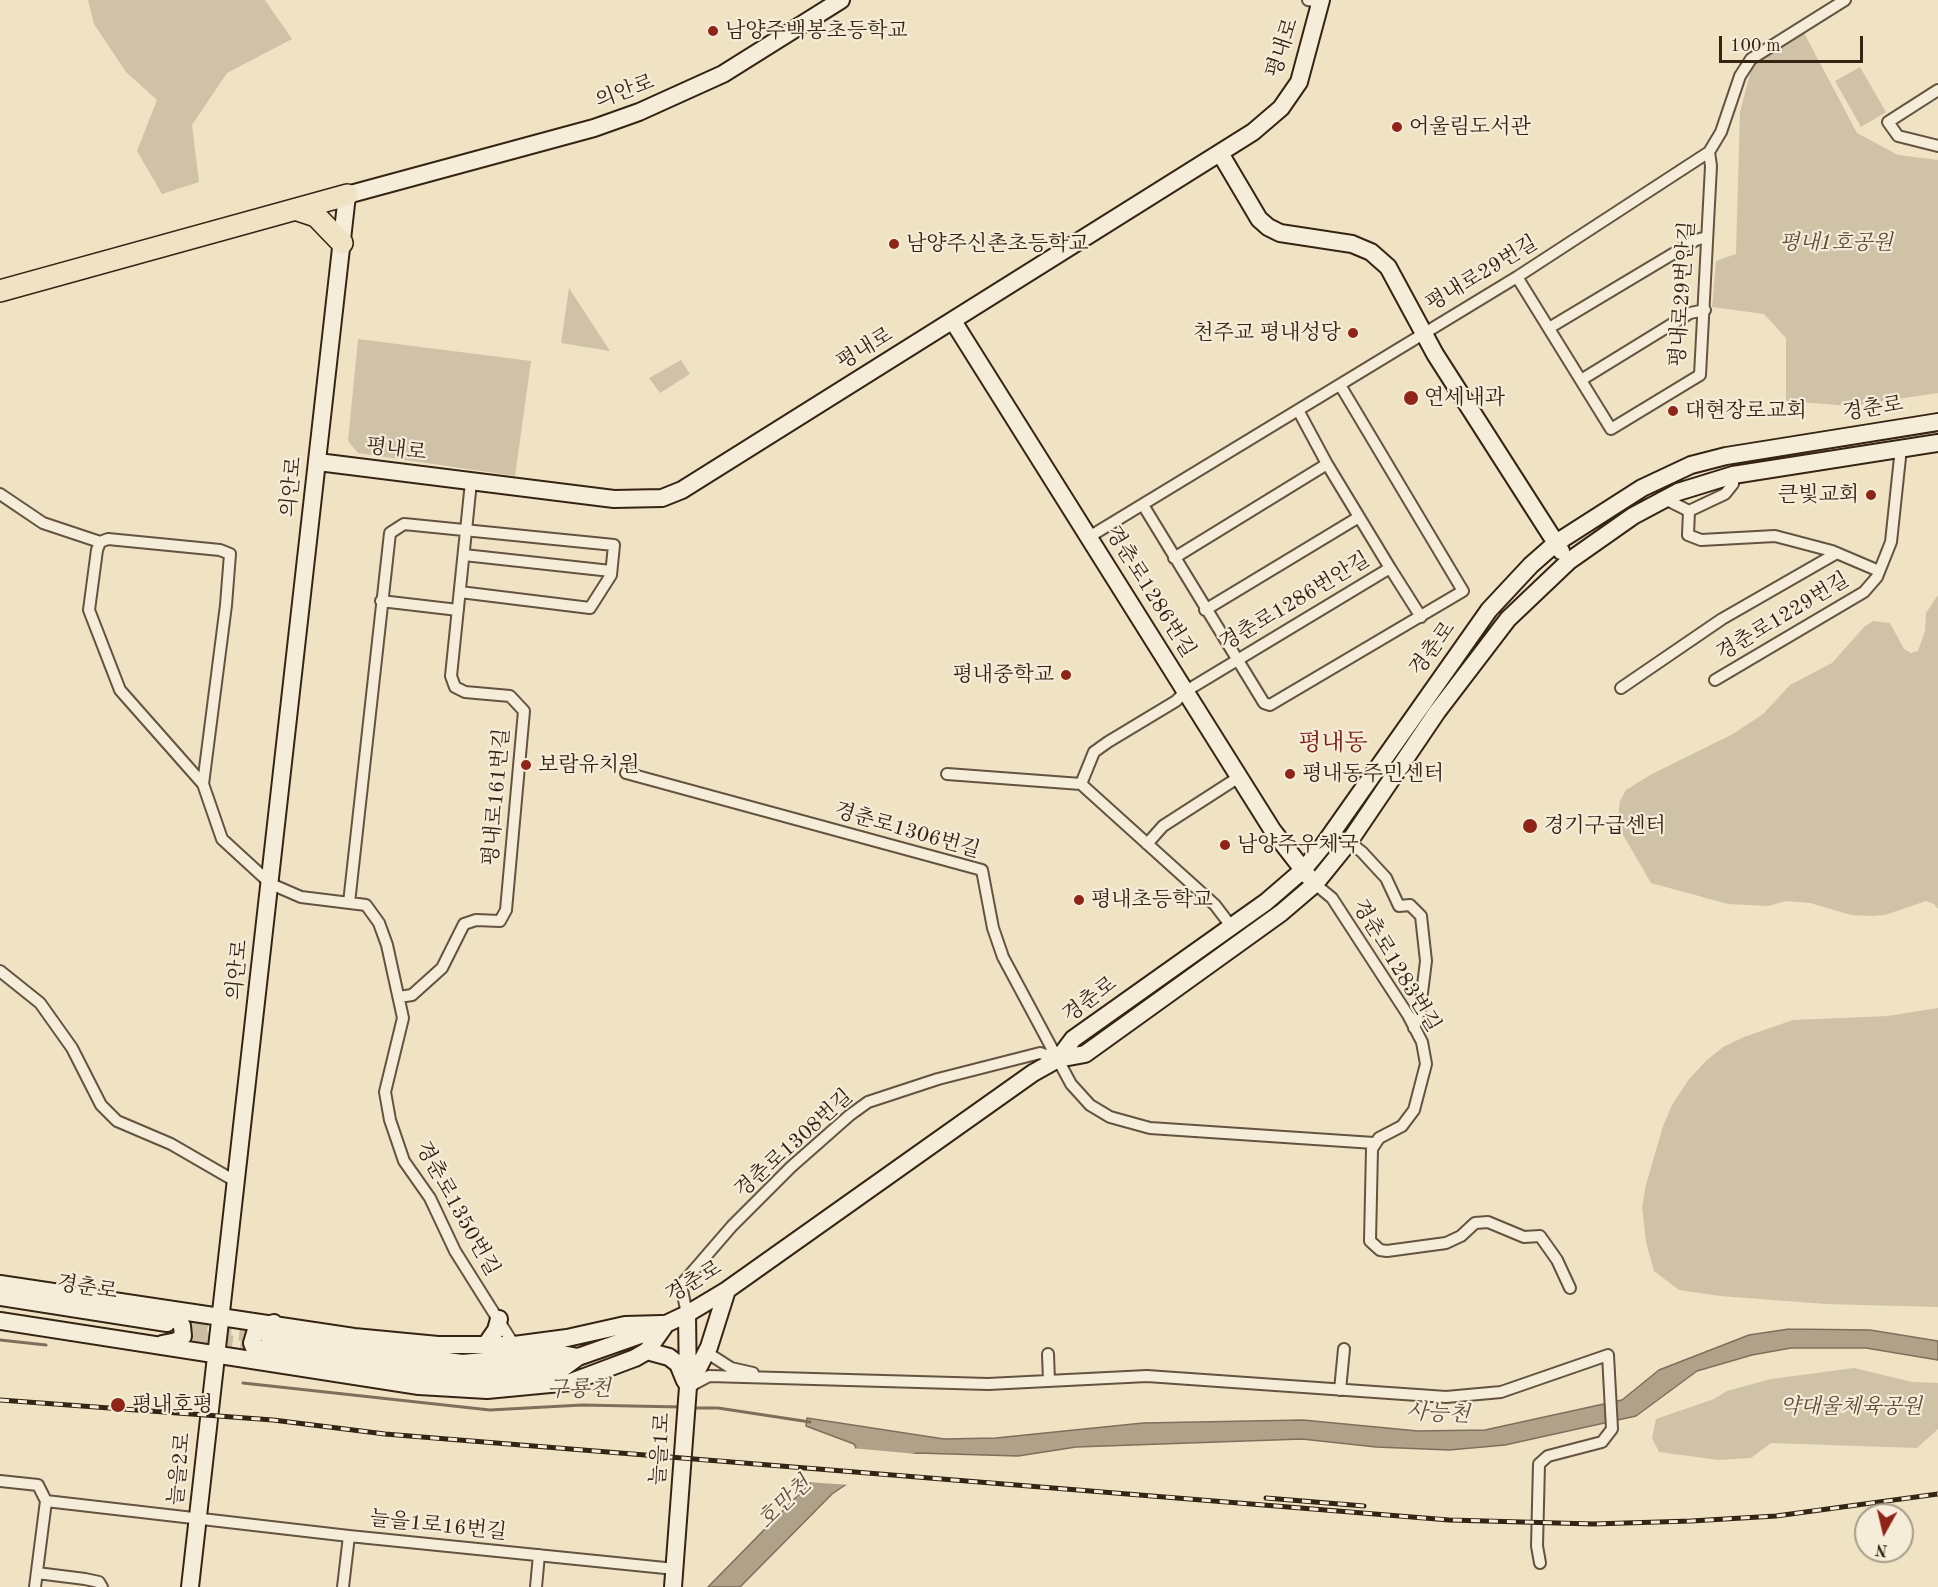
<!DOCTYPE html>
<meta charset="utf-8">
<style>
body{margin:0}
#map{position:relative;width:1938px;height:1587px;overflow:hidden;background:#efe3c4;font-family:"Old Standard TT",serif}
canvas{display:block}
.north{position:absolute;left:1854px;top:1503px;width:60px;height:60px;box-sizing:border-box;background:#f5edd9;border:2px solid #a89c8a;border-radius:50%;rotate:188deg;font-size:16px;font-weight:700;line-height:24px;text-align:center;color:#352314}
.north::after{content:'';display:block;margin:auto;width:21px;height:27px;background:#8f2418;clip-path:polygon(50% 0,100% 100%,50% 72%,0 100%)}
.scale{position:absolute;left:1719px;top:36px;width:144px;height:27px;box-sizing:border-box;border:3px solid #352314;border-top:0;padding-left:8px;font-size:18px;line-height:21px;white-space:nowrap;color:#352314;-webkit-text-stroke:4px #f5edd9;paint-order:stroke}
</style>
<div id="map">
<canvas width="1938" height="1587"></canvas>
<div class="north">N</div>
<div class="scale">100 m</div>
</div>
<script>
const ctx = document.querySelector('canvas').getContext('2d');
ctx.lineJoin = 'round';
function paint(path, color) { ctx.fillStyle = color; ctx.fill(path, 'evenodd'); }
const toPath = rows => new Path2D(rows.map(r => 'M' + r).join(''));
function stroke(path, color, width, dash) { ctx.strokeStyle = color; ctx.lineWidth = width; ctx.lineCap = dash ? 'butt' : 'round'; ctx.setLineDash(dash || []); ctx.stroke(path); }
function write(font, color, halo, rows, align = 'center') {
  ctx.font = font + ' "Old Standard TT","Noto Serif KR",serif'; ctx.lineWidth = 4.5; ctx.setLineDash([]); ctx.textBaseline = 'middle'; ctx.strokeStyle = halo; ctx.fillStyle = color; for (const [text, x, y, turn = 0] of rows) {
    ctx.save(); ctx.translate(x, y); ctx.rotate((+turn || 0) * Math.PI / 180); ctx.textAlign = isNaN(turn) ? turn : align; if (halo) ctx.strokeText(text, 0, 0); ctx.fillText(text, 0, 0); ctx.restore();
  }
}
paint(toPath([
 [88,0,265,0,292,39,227,73,192,125,199,182,162,194,137,151,157,100,126,72,94,24],
 [1802,29,1857,133,1898,155,1938,160,1938,393,1851,406,1786,401,1786,338,1764,314,1712,307,1716,261,1736,254,1740,112,1753,62],
 [1860,67,1886,112,1861,127,1835,81],
 [569,288,610,351,561,343],
 [358,339,531,361,515,476,358,453,348,441],
 [681,360,690,374,660,393,649,378],
 [1938,595,1938,909,1934,904,1926,901,1885,915,1871,916,1851,915,1810,903,1786,901,1768,906,1728,904,1651,883,1622,833,1618,817,1620,801,1626,790,1652,774,1733,734,1763,714,1790,685,1832,663,1865,626,1873,621,1890,623,1904,649,1911,653,1918,651,1925,631,1926,613],
 [1938,1008,1938,1307,1826,1304,1720,1296,1679,1290,1654,1271,1646,1242,1642,1207,1646,1185,1663,1126,1672,1105,1689,1079,1707,1060,1723,1047,1744,1037,1793,1020,1888,1016],
 [1854,1368,1912,1382,1938,1383,1938,1429,1917,1448,1771,1443,1751,1458,1719,1460,1659,1452,1652,1438,1656,1419,1714,1399,1727,1391,1771,1379]
]), '#cfc2a6');
const water = toPath([
 [1789,1329,1870,1330,1938,1341,1938,1360,1866,1348,1791,1348,1752,1355,1697,1371,1636,1416,1505,1445,1449,1450,1376,1447,1302,1439,1076,1447,1018,1456,917,1453,876,1464,832,1494,740,1587,708,1587,812,1481,856,1448,854,1444,806,1426,807,1418,944,1439,996,1438,1143,1423,1303,1420,1418,1431,1485,1430,1622,1400,1659,1370,1749,1335,1789,1329]
]);
paint(water, '#b0a288');
stroke(water, '#7f6f5a', 1.5);
paint(toPath([
 [851,1448,950,1457,917,1456,877,1467,850,1485,807,1482]
]), '#efe3c4');
stroke(toPath([
 [0,1340,46,1345],
 [243,1383,490,1410,582,1405,682,1407],
 [692,1408,718,1408,810,1422]
]), '#7f6f5a', 3);
stroke(toPath([
 [168,1323,267,1336],
 [169,1335,265,1348]
]), '#cabda1', 16, [16, 8]);
const street = toPath([
 [1308,0,1320,2],
 [1938,90,1888,122,1898,136,1938,146],
 [1517,277,1611,429,1700,375,1711,166,1709,152],
 [1549,328,1696,240,1707,237],
 [1581,380,1690,313,1705,310],
 [0,494,43,523,100,542,97,550,89,610,120,690,203,784,222,839,271,884,301,897,366,905,379,923,387,945,403,1018,385,1092,390,1120,404,1161,430,1198,455,1251,514,1345],
 [1665,499,1689,511],
 [1143,505,1264,703,1270,705,1463,591,1340,385],
 [1689,511,1688,535,1701,540,1775,536,1832,551,1879,571],
 [1689,511,1725,494,1733,484,1733,475],
 [1089,537,1517,277,1709,152,1721,132,1740,76,1751,59,1845,0],
 [100,542,108,539,220,550,230,554,226,605,203,784],
 [464,555,611,571],
 [1174,558,1327,464],
 [1390,568,1421,617],
 [381,601,458,610],
 [1205,610,1359,517],
 [1715,680,1864,592,1877,577,1891,542,1901,448],
 [1621,688,1722,619,1837,553],
 [626,773,982,870,993,928,1003,957,1071,1084,1090,1105,1110,1117,1150,1128,1374,1143],
 [947,774,1081,784,1215,905,1231,926],
 [1081,784,1094,752,1108,742,1176,701,1186,691,1390,568,1327,464,1298,410],
 [1349,842,1362,852,1386,878,1399,906,1410,905,1421,916,1426,961,1420,1009,1414,1028],
 [1147,844,1163,826,1239,777],
 [1315,884,1332,898,1408,1015,1422,1042,1426,1064,1414,1110,1402,1126,1379,1138,1372,1149,1370,1241,1380,1250,1387,1251,1446,1243,1461,1236,1475,1223,1488,1222,1524,1237,1540,1236,1557,1260,1570,1288],
 [349,903,390,533,404,524,614,545,611,575,590,608,460,592],
 [0,971,40,1003,72,1048,101,1105,117,1121,171,1144,235,1181],
 [399,997,412,995,442,968,464,924,476,920,500,921,506,910,524,711,510,696,465,692,455,687,451,676,471,482],
 [687,1314,681,1285,732,1226,791,1167,850,1115,868,1102,938,1079,1040,1053,1058,1059],
 [706,1352,731,1368,753,1373],
 [1048,1354,1049,1381],
 [692,1385,709,1376,988,1384,1147,1376,1446,1397,1501,1392,1608,1355,1612,1429,1602,1442,1548,1456,1539,1464,1537,1546,1540,1563],
 [1340,1390,1344,1349],
 [0,1481,38,1485,46,1501,349,1536,675,1569],
 [37,1573,85,1579,99,1582,102,1587],
 [35,1587,46,1501],
 [343,1587,349,1536],
 [536,1587,539,1555]
]);
const secondary = toPath([
 [1220,153,1259,219,1268,227,1280,233,1352,244,1371,252,1388,267,1435,354,1561,551],
 [953,321,1273,831,1308,876],
 [318,462,614,499,662,498,682,490,1253,132,1281,108,1299,82,1321,0],
 [1058,1059,1073,1039,1266,902,1303,870,1322,847,1489,610,1531,565,1556,543,1642,488,1691,465,1726,456,1938,422],
 [0,1284,354,1337,438,1345,514,1345,567,1338,625,1325,662,1324],
 [0,1297,167,1323],
 [161,1309,178,1320,182,1326,183,1336,177,1341,162,1344],
 [0,1321,419,1386,487,1390,571,1382,635,1358,647,1351,664,1327],
 [268,1336,462,1363,562,1354,578,1357],
 [485,1346,496,1330,499,1319],
 [265,1348,463,1376,507,1375,563,1368,578,1357,649,1332,687,1314,727,1290,1033,1073,1058,1059,1085,1054,1281,913,1315,884,1349,842,1437,712,1508,619,1569,561,1633,516,1678,492,1733,475,1938,443],
 [647,1351,669,1357,678,1364,685,1381],
 [270,1360,255,1350,252,1343,255,1333,261,1327,274,1323],
 [690,1384,709,1347,727,1290],
 [190,1587,347,195,594,128,639,112,723,74,841,0],
 [673,1587,688,1387,687,1314]
]);
const highway = toPath([
 [298,210,316,216,342,243],
 [0,291,347,195]
]);
stroke(street, '#645340', 14);
stroke(secondary, '#352314', 20);
stroke(highway, '#352314', 24);
stroke(street, '#f5edd9', 10);
stroke(secondary, '#f5edd9', 16);
stroke(highway, '#efe3c4', 21);
const rail = toPath([
 [0,1400,273,1420,385,1434,1449,1520,1593,1524,1691,1521,1776,1516,1938,1494],
 [1266,1498,1364,1506]
]);
stroke(rail, '#352314', 5);
stroke(rail, '#f5edd9', 3, [9]);
for (const [x, y, r, color] of [
 [713,31,6,"#8f2418"],
 [1397,127,6,"#8f2418"],
 [894,244,6,"#8f2418"],
 [1353,333,6,"#8f2418"],
 [1411,398,8,"#8f2418"],
 [1673,411,6,"#8f2418"],
 [1871,495,6,"#8f2418"],
 [1066,675,6,"#8f2418"],
 [526,765,6,"#8f2418"],
 [1290,774,6,"#8f2418"],
 [1530,826,8,"#8f2418"],
 [1225,845,6,"#8f2418"],
 [1079,900,6,"#8f2418"],
 [118,1405,8,"#8f2418"]
]) { const dot = new Path2D(); dot.arc(x, y, r, 0, 2 * Math.PI); ctx.fillStyle = color; ctx.fill(dot); stroke(dot, '#f5edd9', 2); }
write('21px', '#352314', '#f5edd9', [
 ["남양주백봉초등학교",725,31],
 ["어울림도서관",1409,127],
 ["남양주신촌초등학교",906,244],
 ["천주교 평내성당",1341,333,"right"],
 ["연세내과",1424,398],
 ["대현장로교회",1685,411],
 ["큰빛교회",1859,495,"right"],
 ["평내중학교",1054,675,"right"],
 ["보람유치원",538,765],
 ["평내동주민센터",1302,774],
 ["경기구급센터",1544,826],
 ["남양주우체국",1237,845],
 ["평내초등학교",1091,900],
 ["평내호평",132,1405]
], 'left');
write('21px', '#352314', '#f5edd9', [
 ["평내로",1283,48,-72],
 ["의안로",625,92,-20],
 ["평내로29번길",1482,274,-31],
 ["평내로29번안길",1683,294,-86],
 ["평내로",865,349,-31],
 ["경춘로",1873,409,-9],
 ["평내로",396,450,7],
 ["의안로",292,487,-84],
 ["경춘로1286번길",1150,592,58],
 ["경춘로1286번안길",1295,602,-31],
 ["경춘로1229번길",1783,617,-31],
 ["경춘로",1433,649,-54],
 ["평내로161번길",497,797,-85],
 ["경춘로1306번길",907,831,16],
 ["경춘로1283번길",1396,966,59],
 ["의안로",238,970,-84],
 ["경춘로",1090,1000,-37],
 ["경춘로1308번길",794,1144,-42],
 ["경춘로1350번길",457,1209,61],
 ["경춘로",694,1282,-31],
 ["경춘로",87,1288,9],
 ["늘을1로",661,1449,-86],
 ["늘을2로",180,1469,-84],
 ["늘을1로16번길",438,1526,6]
]);
write('italic 21px', '#5c4b38', '#f5edd9', [
 ["평내1호공원",1836,243],
 ["약대울체육공원",1851,1407]
]);
write('italic 22px', '#604f3d', '#f5edd9', [
 ["구룡천",579,1390,-1],
 ["사능천",1438,1414,3],
 ["호만천",785,1503,-44]
]);
write('24px', '#7a1f14', '#f5edd9', [
 ["평내동",1333,744]
]);
</script>
